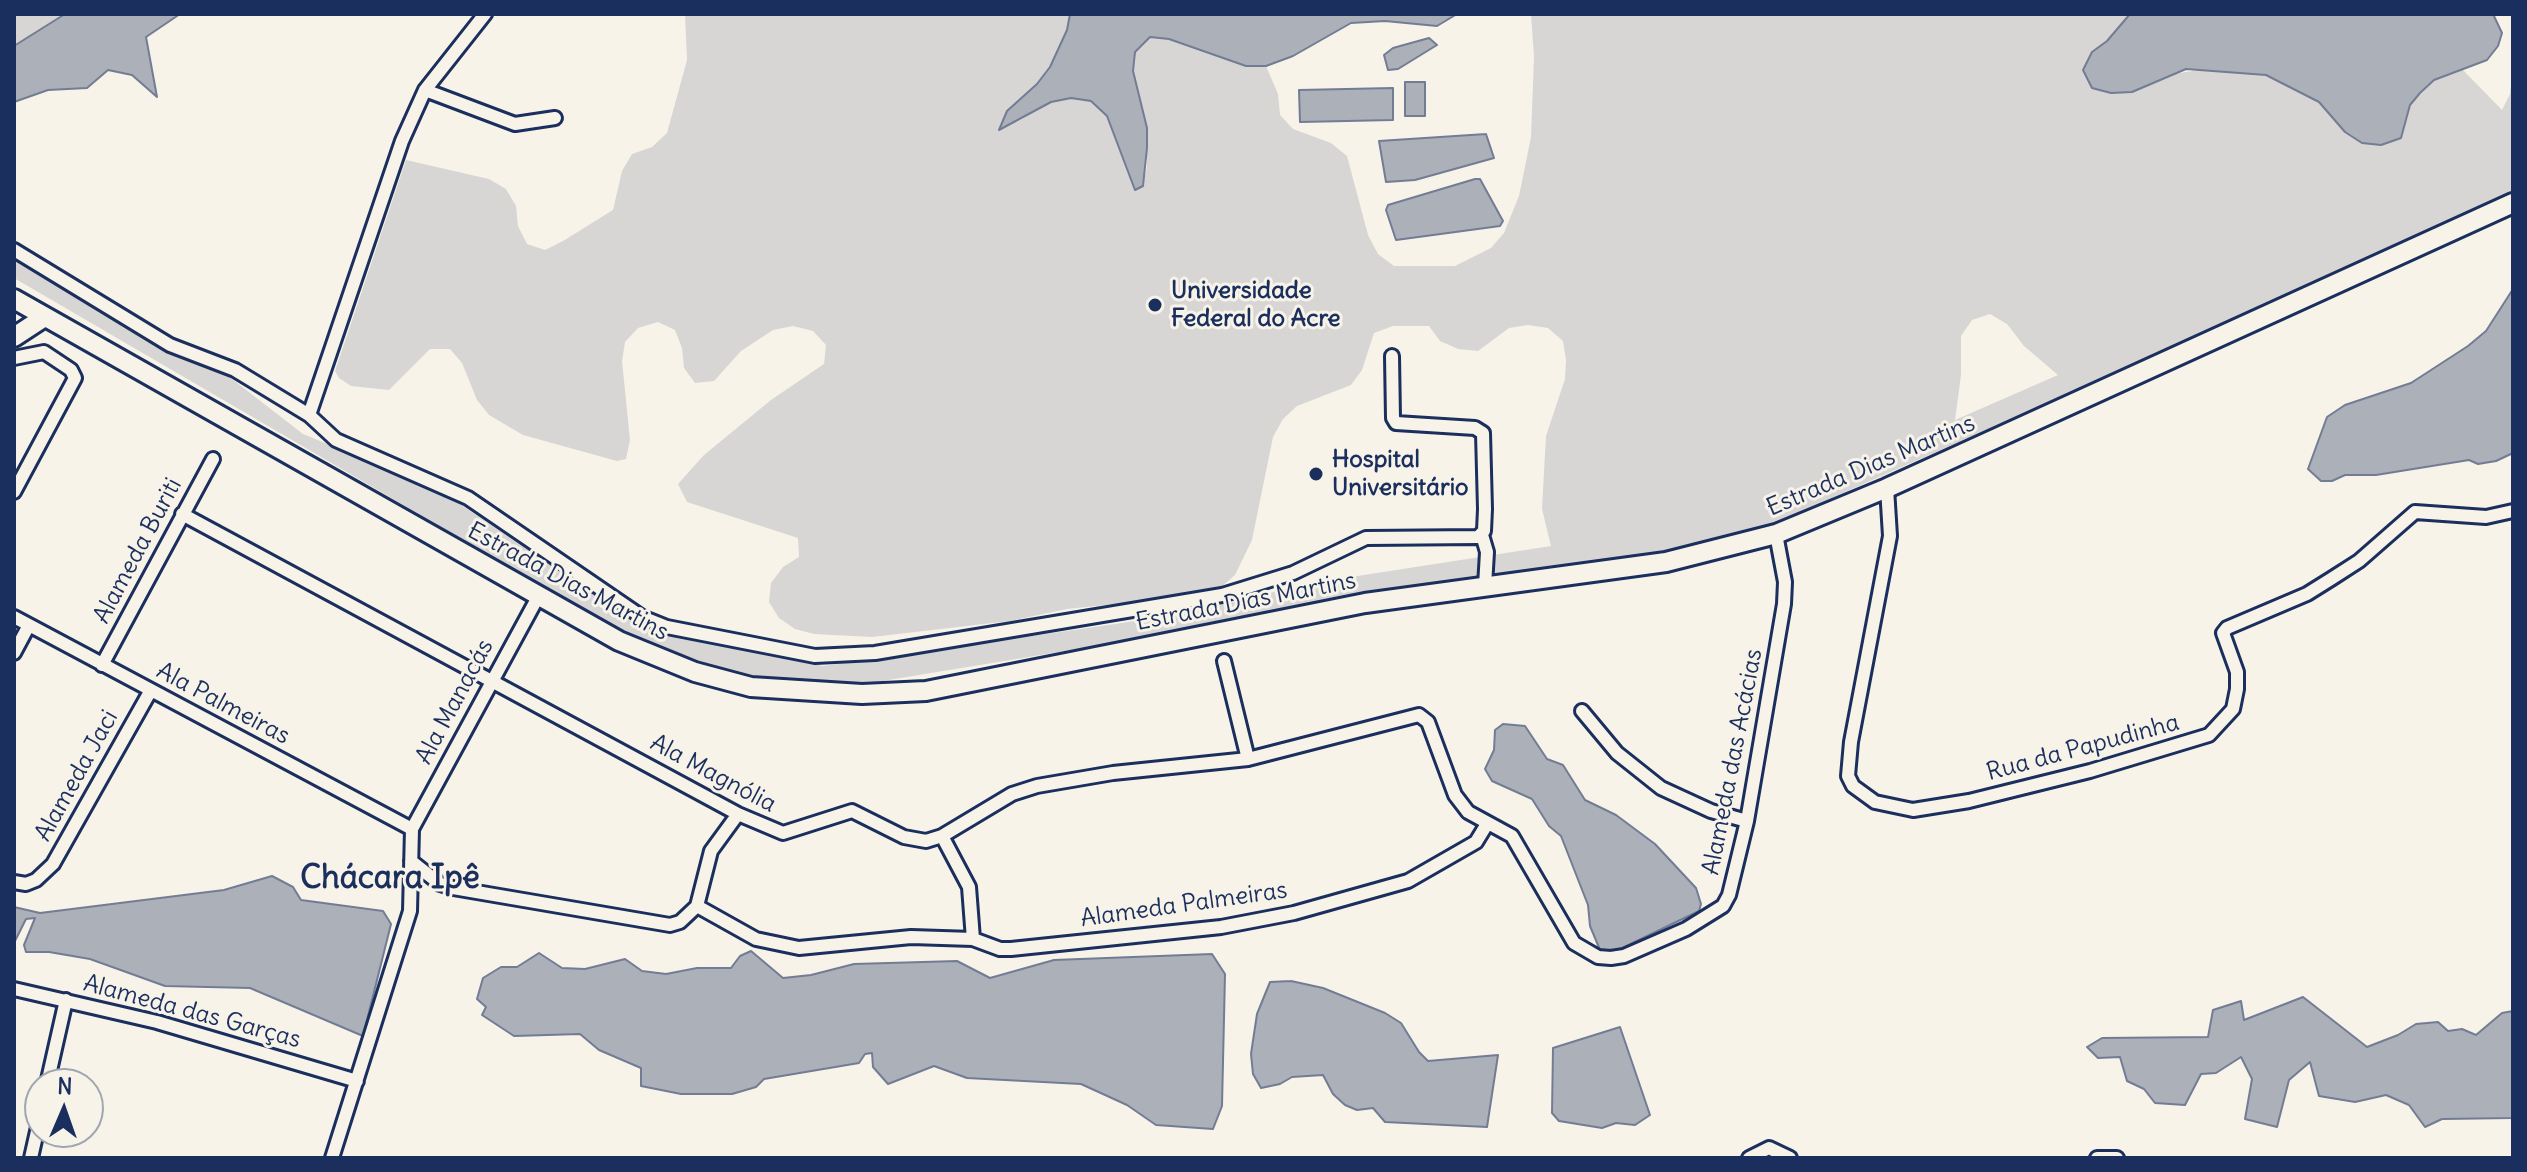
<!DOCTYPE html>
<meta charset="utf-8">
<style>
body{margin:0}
#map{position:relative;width:2527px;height:1172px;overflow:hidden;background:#f7f3e8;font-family:Delius,sans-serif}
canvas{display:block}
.frame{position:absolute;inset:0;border:16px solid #1b2f5e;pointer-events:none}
.north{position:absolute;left:24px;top:1068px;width:80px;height:80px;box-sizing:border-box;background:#f7f3e8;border:2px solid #9fa5b1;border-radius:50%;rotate:2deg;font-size:22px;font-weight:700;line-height:32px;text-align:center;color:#1b2f5e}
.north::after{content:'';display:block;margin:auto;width:28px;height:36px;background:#1b2f5e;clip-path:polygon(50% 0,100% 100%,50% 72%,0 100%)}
</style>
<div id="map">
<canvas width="2527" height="1172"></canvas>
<div class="frame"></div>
<div class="north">N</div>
</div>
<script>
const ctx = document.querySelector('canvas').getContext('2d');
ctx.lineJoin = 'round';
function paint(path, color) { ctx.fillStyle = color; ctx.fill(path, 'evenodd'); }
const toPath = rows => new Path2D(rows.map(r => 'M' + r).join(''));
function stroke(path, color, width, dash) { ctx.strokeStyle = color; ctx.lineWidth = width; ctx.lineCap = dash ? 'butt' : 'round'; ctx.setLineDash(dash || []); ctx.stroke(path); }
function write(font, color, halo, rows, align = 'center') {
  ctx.font = font + ' Delius,sans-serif'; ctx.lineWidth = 6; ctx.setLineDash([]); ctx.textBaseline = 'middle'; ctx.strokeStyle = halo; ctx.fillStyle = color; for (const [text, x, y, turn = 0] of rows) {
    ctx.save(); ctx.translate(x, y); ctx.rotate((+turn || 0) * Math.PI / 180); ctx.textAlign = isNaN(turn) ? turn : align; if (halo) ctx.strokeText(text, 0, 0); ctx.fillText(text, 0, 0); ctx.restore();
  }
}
paint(toPath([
 [14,14,65,14,14,46],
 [685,14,1070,14,1067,30,1050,67,1037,84,1007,111,1017,122,1051,102,1071,98,1091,101,1107,116,1136,190,1143,186,1147,167,1147,128,1133,71,1135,52,1150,37,1169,39,1246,66,1266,66,1278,94,1280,115,1293,129,1331,143,1347,156,1368,235,1378,254,1394,266,1455,266,1491,248,1504,233,1519,196,1531,137,1534,57,1531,14,2130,14,2107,41,2092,52,2167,75,2205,69,2266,75,2319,102,2345,132,2407,120,2410,105,2434,80,2463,70,2502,110,2510,94,2513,68,2513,191,2113,374,1768,526,1644,556,864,684,789,686,713,672,635,640,14,278,14,259,159,344,232,379,303,434,439,490,639,625,823,666,1122,623,1204,609,1306,584,1551,546,1542,509,1546,436,1565,379,1566,360,1563,341,1548,328,1528,325,1509,328,1478,351,1458,349,1440,341,1429,326,1393,326,1374,333,1362,370,1351,385,1297,406,1283,419,1273,437,1252,540,1235,575,1220,588,1144,601,1067,609,1010,621,872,637,814,634,795,629,779,618,769,602,771,583,783,567,799,557,798,538,687,502,678,484,704,455,771,400,824,364,826,345,813,331,793,326,773,330,741,351,714,381,695,383,684,368,682,348,675,330,658,322,638,328,625,342,622,361,630,440,626,459,617,461,523,435,489,415,477,400,462,363,450,349,430,349,389,390,351,386,339,378,335,371,406,160,489,179,506,189,516,206,518,226,527,244,545,250,563,241,613,210,622,171,632,154,652,147,667,133,687,60],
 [1990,314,2007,324,2024,346,2058,375,1955,420,1961,375,1961,336,1972,320]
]), '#d7d6d4');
const water = toPath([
 [65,14,180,14,146,37,157,97,132,75,108,70,87,88,48,90,14,102,14,46,65,14],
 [1070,14,1457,14,1437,26,1385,21,1351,23,1293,56,1266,66,1246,66,1169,39,1150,37,1135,52,1133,71,1147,128,1147,148,1143,186,1135,190,1107,116,1091,101,1071,98,1051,102,999,130,1007,111,1037,84,1050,67,1067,30,1070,14],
 [2130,14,2493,14,2502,33,2498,46,2487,60,2434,80,2420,93,2410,105,2401,138,2381,145,2362,143,2345,132,2319,102,2266,75,2186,69,2132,92,2111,93,2092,88,2083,70,2092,52,2107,41,2130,14],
 [1429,38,1437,45,1398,69,1388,70,1384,55,1393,48,1429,38],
 [1405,82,1425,82,1425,116,1405,116,1405,82],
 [1393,88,1393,120,1300,122,1299,90,1393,88],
 [1486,134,1494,158,1415,180,1386,182,1379,141,1486,134],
 [1475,179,1480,179,1503,221,1500,226,1396,240,1386,210,1388,205,1475,179],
 [2513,289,2513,453,2496,461,2478,464,2469,460,2376,475,2345,475,2332,481,2321,481,2308,469,2327,417,2345,405,2411,383,2468,346,2486,331,2513,289],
 [1503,724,1525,726,1547,759,1563,765,1585,800,1616,815,1655,844,1696,888,1701,904,1699,911,1618,950,1600,950,1590,926,1588,905,1561,836,1549,826,1532,799,1492,781,1485,769,1494,750,1495,730,1503,724],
 [272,876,293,887,301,900,383,911,391,924,363,1036,250,988,165,986,90,959,49,952,26,952,24,945,35,918,26,919,14,943,14,907,40,913,224,890,272,876],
 [751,951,783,978,811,975,854,964,957,961,990,978,1054,960,1212,954,1225,974,1222,1106,1213,1129,1156,1125,1127,1105,1081,1084,967,1078,934,1066,888,1084,873,1067,872,1053,865,1054,859,1063,764,1079,756,1087,732,1094,681,1094,641,1086,641,1068,599,1050,580,1034,514,1036,482,1015,486,1007,477,999,483,978,501,967,517,967,539,953,562,968,585,969,625,959,642,971,666,974,697,968,731,968,740,956,751,951],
 [1291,981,1323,988,1385,1013,1401,1023,1419,1052,1428,1061,1498,1055,1487,1127,1385,1122,1373,1108,1357,1110,1345,1105,1333,1094,1323,1075,1292,1077,1280,1084,1261,1088,1253,1074,1251,1054,1257,1014,1270,982,1291,981],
 [2303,997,2367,1047,2398,1035,2416,1024,2438,1022,2448,1031,2462,1029,2476,1035,2502,1013,2513,1011,2513,1118,2442,1119,2425,1127,2409,1105,2386,1095,2355,1102,2319,1096,2310,1062,2289,1080,2277,1127,2245,1119,2252,1079,2241,1057,2216,1073,2201,1074,2185,1105,2155,1103,2144,1089,2127,1081,2120,1057,2098,1058,2087,1047,2102,1038,2208,1037,2213,1010,2241,1001,2244,1020,2303,997],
 [1620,1027,1650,1115,1635,1125,1616,1123,1602,1128,1559,1121,1552,1113,1553,1048,1620,1027]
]);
paint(water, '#acb0b9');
stroke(water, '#727c95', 2);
const street = toPath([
 [425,90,515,124,555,118],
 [14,250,170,345,235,370,309,415,336,440,468,498,642,617,667,627,815,656,875,653,1222,595,1293,573,1366,538,1478,537,1484,531,1485,509,1483,433,1475,428,1396,423,1393,418,1392,356],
 [14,358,44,352,71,370,75,378,14,492],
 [309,415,402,141,425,90,485,14],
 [1887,488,1890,536,1851,742,1848,776,1853,786,1875,802,1913,810,1969,801,2090,771,2209,735,2233,709,2237,689,2237,672,2223,633,2227,628,2307,594,2331,579,2359,561,2415,512,2486,517,2513,511],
 [182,514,738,814,783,833,852,811,904,837,926,841,942,836,1012,794,1037,786,1113,773,1248,759,1419,715,1428,722,1455,795,1468,812,1512,836,1574,943,1598,957,1611,958,1624,956,1686,929,1723,906,1729,895,1747,821,1784,604,1785,582,1776,534],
 [1482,535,1487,552,1485,586],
 [14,617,412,829],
 [14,653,29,625],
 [1224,661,1248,759],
 [102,665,213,459],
 [1582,711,1617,753,1661,788,1711,811,1747,821],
 [942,836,969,887,973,939,1000,949,1011,949,1221,927,1294,913,1408,881,1476,842,1487,824],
 [411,861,440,884,453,888,670,925,680,922,697,906,711,851,738,814],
 [14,882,26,884,36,880,53,864,151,690],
 [697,906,756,939,799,948,911,937,973,939],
 [14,989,157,1022,357,1081],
 [47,1084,66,1000],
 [31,1158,40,1118],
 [332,1158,410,911,412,829,538,597],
 [1749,1158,1769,1148,1790,1158],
 [2097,1158,2117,1158]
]);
const secondary = toPath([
 [14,299,619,641,695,672,751,687,862,694,926,691,1365,603,1666,562,1776,534,1887,488,2513,203],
 [14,337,43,318]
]);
stroke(street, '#1b2f5e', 18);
stroke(secondary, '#1b2f5e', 24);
stroke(street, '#f7f3e8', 12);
stroke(secondary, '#f7f3e8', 18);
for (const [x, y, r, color] of [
 [1155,305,8,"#1b2f5e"],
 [1316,474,8,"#1b2f5e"]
]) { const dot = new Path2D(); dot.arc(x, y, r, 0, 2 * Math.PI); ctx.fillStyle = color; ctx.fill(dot); stroke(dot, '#f7f3e8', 3); }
write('bold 24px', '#1b2f5e', '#f7f3e8', [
 ["Universidade",1171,291],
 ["Federal do Acre",1171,319],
 ["Hospital",1332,460],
 ["Universitário",1332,488]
], 'left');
write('24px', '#1b2f5e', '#f7f3e8', [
 ["Estrada Dias Martins",1871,466,-23],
 ["Alameda Buriti",138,551,-62],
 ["Estrada Dias Martins",568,582,28],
 ["Estrada Dias Martins",1246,602,-11],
 ["Ala Manacás",455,702,-62],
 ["Ala Palmeiras",223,704,28],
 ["Rua da Papudinha",2083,748,-15],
 ["Alameda das Acácias",1733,762,-79],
 ["Ala Magnólia",713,774,28],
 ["Alameda Jaci",77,776,-61],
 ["Alameda Palmeiras",1184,905,-8],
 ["Alameda das Garças",192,1012,15]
]);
write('bold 32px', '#1b2f5e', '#f7f3e8', [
 ["Chácara Ipê",390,879]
]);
</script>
